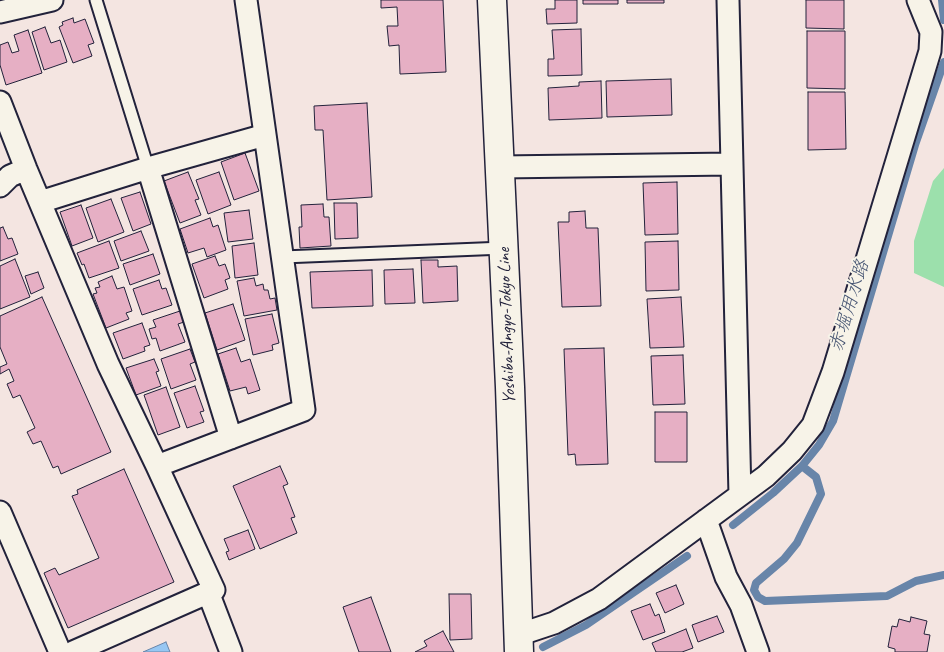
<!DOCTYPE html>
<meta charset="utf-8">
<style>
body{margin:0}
canvas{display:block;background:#f4e5e1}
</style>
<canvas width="944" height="652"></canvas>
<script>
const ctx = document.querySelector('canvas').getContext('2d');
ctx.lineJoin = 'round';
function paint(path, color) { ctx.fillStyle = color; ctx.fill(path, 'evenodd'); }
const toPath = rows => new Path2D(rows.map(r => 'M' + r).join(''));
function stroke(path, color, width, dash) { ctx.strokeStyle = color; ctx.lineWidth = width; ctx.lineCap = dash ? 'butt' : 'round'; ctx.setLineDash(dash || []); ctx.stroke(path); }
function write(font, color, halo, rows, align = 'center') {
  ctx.font = font + ' Caveat,"Klee One",sans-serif'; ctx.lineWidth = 4; ctx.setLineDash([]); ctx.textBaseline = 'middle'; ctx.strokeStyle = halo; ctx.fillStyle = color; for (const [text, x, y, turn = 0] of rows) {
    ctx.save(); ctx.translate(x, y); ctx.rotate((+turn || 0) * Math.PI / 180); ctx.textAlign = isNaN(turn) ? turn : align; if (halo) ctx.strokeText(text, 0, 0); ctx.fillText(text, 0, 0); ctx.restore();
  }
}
paint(toPath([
 [944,168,944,287,914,273,914,241,933,181]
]), '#9ce0ac');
const water = toPath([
 [166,642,170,652,143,652,166,642]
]);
paint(water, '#97c7f3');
stroke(water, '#6885a9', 1);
stroke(toPath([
 [942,0,944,20],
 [802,466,816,477,821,494,797,543,784,559,756,583,754,590,758,597,765,601,887,596,916,581,944,575],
 [733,525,773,493,802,466,819,445,833,421,915,145,944,62],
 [543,647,586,625,687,556]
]), '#6885a9', 8);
const building = toPath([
 [381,0,443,0,446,72,400,74,399,45,389,46,387,26,398,26,397,7,381,8,381,0],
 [555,0,577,0,577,23,547,24,546,9,555,9,555,0],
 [583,0,618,0,618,4,583,4,583,0],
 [627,0,664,0,664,3,627,3,627,0],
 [806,0,844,0,844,29,806,28,806,0],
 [73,18,74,23,85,19,94,43,88,45,92,56,73,63,59,27,63,25,62,22,73,18],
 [45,27,51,43,60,40,67,62,44,70,32,32,45,27],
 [581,29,582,75,548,76,548,59,554,59,552,30,581,29],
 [28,30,42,73,6,85,0,65,0,45,8,42,12,53,19,51,14,35,28,30],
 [807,31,845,31,845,89,807,88,807,31],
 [671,79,672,115,607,117,606,81,671,79],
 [601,81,602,118,549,120,548,88,579,86,579,82,601,81],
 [808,92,845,92,846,149,808,150,808,92],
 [367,103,372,197,327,200,323,130,315,130,314,106,367,103],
 [245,153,259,191,234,200,221,162,245,153],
 [188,172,199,199,195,200,201,215,180,223,164,181,188,172],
 [219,172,231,205,208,214,196,180,219,172],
 [677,182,678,234,645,235,643,183,677,182],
 [140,192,151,224,133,231,121,198,140,192],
 [111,199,124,232,98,242,86,208,111,199],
 [334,203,357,203,358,238,335,239,334,203],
 [323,204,324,217,329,217,331,246,300,248,299,227,302,227,301,205,323,204],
 [81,205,93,238,72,246,60,212,81,205],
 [249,210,253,239,228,242,224,213,249,210],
 [585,211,586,228,598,228,601,306,562,307,558,222,569,222,569,212,585,211],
 [210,218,213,227,218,225,226,250,207,257,204,248,188,253,180,229,210,218],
 [3,227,8,239,12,238,18,254,0,261,0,228,3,227],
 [141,231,149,251,121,261,114,241,141,231],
 [109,241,119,268,89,278,84,264,82,265,77,253,109,241],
 [678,241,679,290,646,291,645,242,678,241],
 [254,243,258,275,235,278,232,246,254,243],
 [153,254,160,274,130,285,123,264,153,254],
 [215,256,219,266,225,264,230,278,225,280,228,289,204,298,192,264,215,256],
 [15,259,30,297,0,309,0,266,15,259],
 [421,260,438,260,438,267,457,266,458,301,423,303,421,260],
 [413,269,415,303,385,304,384,270,413,269],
 [372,270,373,306,312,308,310,272,372,270],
 [38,272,44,288,31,294,25,276,38,272],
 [112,276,117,289,124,287,132,311,126,313,129,319,106,328,93,294,97,293,95,288,100,287,98,282,112,276],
 [254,278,256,286,263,284,264,290,268,290,270,299,275,298,277,310,244,316,237,281,254,278],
 [159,280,162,289,166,288,172,305,142,315,133,289,159,280],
 [42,297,111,452,61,474,58,466,53,468,41,441,33,444,27,432,35,428,20,395,13,398,7,384,14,381,9,369,0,374,0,367,7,364,0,347,0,316,42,297],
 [681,297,684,347,650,348,647,299,681,297],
 [233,304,245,340,217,350,205,313,233,304],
 [180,311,184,322,178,324,185,342,160,351,156,338,152,339,149,329,156,327,153,320,180,311],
 [272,314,279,343,272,345,273,350,253,355,245,319,272,314],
 [142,323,150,345,144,347,145,351,123,359,113,333,142,323],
 [236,348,241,362,250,359,260,390,248,394,246,387,230,391,218,354,236,348],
 [604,348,608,464,576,465,575,454,568,455,564,349,604,348],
 [190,349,195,362,190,364,196,380,171,389,161,359,190,349],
 [683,355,685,404,653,405,651,356,683,355],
 [154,359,159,371,156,372,161,386,136,395,126,368,154,359],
 [195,386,204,411,200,412,204,422,187,428,174,393,195,386],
 [166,387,180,427,158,435,144,395,166,387],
 [655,412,687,412,687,462,655,462,655,412],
 [280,466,288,484,283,486,295,517,291,518,297,533,260,549,233,486,280,466],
 [124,469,174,582,68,628,44,573,55,568,59,575,99,558,72,496,78,494,77,490,124,469],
 [248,530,255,549,229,560,226,552,229,551,224,539,248,530],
 [676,585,684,604,665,613,656,593,676,585],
 [449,594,471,594,472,639,450,640,449,594],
 [371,597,391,652,359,652,343,607,371,597],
 [650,604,655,616,659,614,665,632,643,640,631,611,650,604],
 [717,616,724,632,698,642,692,625,717,616],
 [911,617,927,621,924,634,930,635,927,652,895,652,895,649,888,647,892,626,897,627,899,619,910,622,911,617],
 [686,629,693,648,682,652,656,652,652,643,686,629],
 [443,631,454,652,415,652,427,646,424,641,443,631]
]);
paint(building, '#e6afc4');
stroke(building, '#22223b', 1);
const lane = toPath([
 [96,0,148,168],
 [283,257,504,248]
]);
const street = toPath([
 [728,0,740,495],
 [0,12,52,0],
 [0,102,26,169,108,364,157,466,214,590,73,652],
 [500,167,731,164],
 [148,168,231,438],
 [0,186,10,176,26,169],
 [40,202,148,168,265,135],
 [157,466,304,410,246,0],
 [0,512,60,652],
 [706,520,726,577,741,605,758,652],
 [208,592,231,652],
 [518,635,554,623,599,599,766,476,792,451,813,425,833,372,930,51,931,32,918,0]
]);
const secondary = toPath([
 [492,0,510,387,519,652]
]);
stroke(lane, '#22223b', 15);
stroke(street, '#22223b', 25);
stroke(secondary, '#22223b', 31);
stroke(lane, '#f7f3e8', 11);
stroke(street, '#f7f3e8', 21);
stroke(secondary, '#f7f3e8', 28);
write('18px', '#22223b', '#f7f3e8', [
 ["Yoshiba-Angyo-Tokyo Line",507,326,-92]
]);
write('italic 19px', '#455472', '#f7f3e8', [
 ["赤堀用水路",850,306,-73]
]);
</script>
